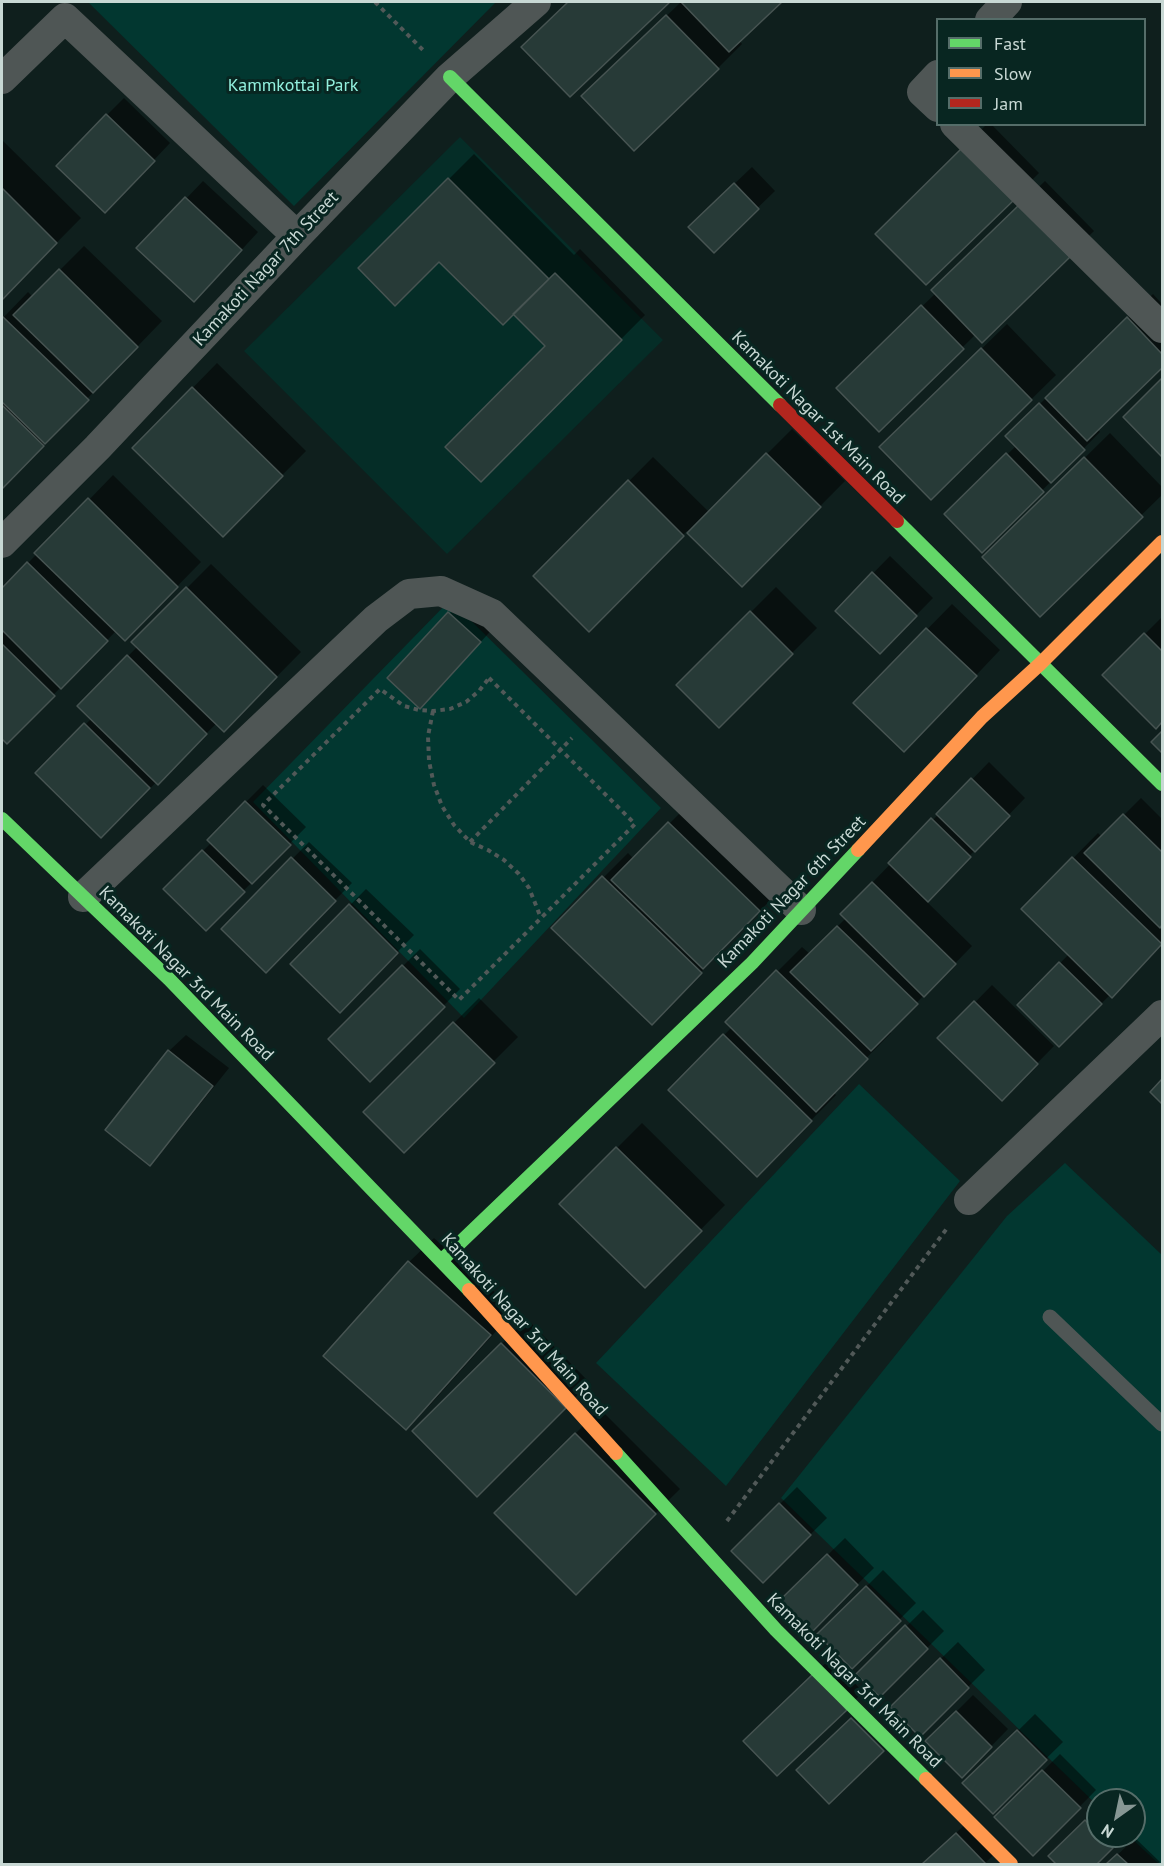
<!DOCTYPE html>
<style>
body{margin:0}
#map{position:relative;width:1164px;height:1866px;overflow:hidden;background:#0f1f1d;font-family:"PT Sans",sans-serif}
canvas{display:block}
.frame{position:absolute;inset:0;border:3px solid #c8d8d4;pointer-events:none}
.legend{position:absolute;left:936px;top:18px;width:210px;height:108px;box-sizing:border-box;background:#082621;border:2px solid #556d69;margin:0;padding:8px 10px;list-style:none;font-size:18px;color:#c8d8d4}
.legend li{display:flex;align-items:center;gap:12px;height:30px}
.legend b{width:30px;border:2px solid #556d69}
.north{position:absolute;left:1086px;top:1788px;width:60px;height:60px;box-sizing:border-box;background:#082621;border:2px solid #556d69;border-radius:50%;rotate:213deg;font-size:16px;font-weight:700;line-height:24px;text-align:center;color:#c8d8d4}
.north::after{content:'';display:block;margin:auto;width:21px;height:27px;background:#879794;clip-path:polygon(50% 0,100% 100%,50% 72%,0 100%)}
</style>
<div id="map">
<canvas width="1164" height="1866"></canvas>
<div class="frame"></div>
<ul class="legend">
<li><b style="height:8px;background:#63d668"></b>Fast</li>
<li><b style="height:8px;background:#ff974d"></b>Slow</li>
<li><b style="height:8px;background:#b3261e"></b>Jam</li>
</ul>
<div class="north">N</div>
</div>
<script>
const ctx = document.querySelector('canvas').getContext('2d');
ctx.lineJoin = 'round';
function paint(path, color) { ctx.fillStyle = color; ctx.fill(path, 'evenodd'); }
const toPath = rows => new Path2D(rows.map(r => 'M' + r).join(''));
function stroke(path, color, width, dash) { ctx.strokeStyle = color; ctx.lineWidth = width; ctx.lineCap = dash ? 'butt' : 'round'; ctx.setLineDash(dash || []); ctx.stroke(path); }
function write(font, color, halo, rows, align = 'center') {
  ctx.font = font + ' "PT Sans",sans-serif'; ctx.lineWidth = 6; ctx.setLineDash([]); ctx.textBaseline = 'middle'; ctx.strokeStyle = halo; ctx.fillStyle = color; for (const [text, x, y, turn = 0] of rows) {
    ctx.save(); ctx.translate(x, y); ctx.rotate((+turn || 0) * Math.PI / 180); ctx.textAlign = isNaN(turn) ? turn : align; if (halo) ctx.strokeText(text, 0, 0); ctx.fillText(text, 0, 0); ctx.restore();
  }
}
paint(toPath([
 [460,137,663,340,447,554,244,351]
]), '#052d27');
paint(toPath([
 [88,2,496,2,294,206],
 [450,600,661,808,464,1018,253,802],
 [859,1084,960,1181,726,1486,596,1363],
 [1065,1163,1162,1255,1162,1864,1159,1864,1129,1836,1134,1836,1134,1800,1098,1800,1098,1806,781,1498,1007,1216]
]), '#023730');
paint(toPath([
 [569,2,668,2,570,95,523,47],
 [681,2,780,2,739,40,742,44,718,68,608,72],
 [124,98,170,143,122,194,107,115],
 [987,124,991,124,1039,173,1014,198,877,234],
 [2,140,81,218,2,298],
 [474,154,574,255,580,249,645,315,481,480,548,346,513,312,439,260,360,268],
 [752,167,775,191,714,250,707,210],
 [203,181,258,232,211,283,139,248],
 [1045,181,1094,231,982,340,976,334,879,430,863,363,936,293,958,266],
 [84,246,162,321,2,487,2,319,28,292,33,297],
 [1153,294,1162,304,1162,366,1098,429,1100,432,982,551,946,514,1016,446,1007,436],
 [1007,324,1056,375,931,498,881,447],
 [217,363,306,451,223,535,134,448],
 [1162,380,1162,455,1125,417],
 [792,429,845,481,742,585,687,531,589,630,535,576,653,457,709,512],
 [1110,433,1162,487,1162,495,1040,614,984,557],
 [113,475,201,562,150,614,116,631,7,742,2,737,2,590],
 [890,556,933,598,880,652,837,610],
 [211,564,301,652,224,730,217,723,101,836,37,773,92,718,79,706,138,646,133,642],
 [776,587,817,628,719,726,678,685],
 [466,596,497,624,437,690,389,678],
 [952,604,1000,650,929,725,855,703],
 [1162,617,1162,720,1156,727,1104,675],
 [989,762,1025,798,926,901,972,946,889,1031,891,1033,833,1092,836,1095,757,1175,670,1090,732,1027,727,1022,802,947,810,954,846,918,842,914],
 [263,785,306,827,206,929,165,889,212,842,209,839],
 [1141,798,1162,819,1162,944,1059,1045,1019,1005,1069,954,1023,909,1098,833,1102,837],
 [694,799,784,886,676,998,553,928,628,853,634,859],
 [309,842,352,883,266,970,223,929],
 [366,889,414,935,340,1010,292,964],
 [420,949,460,989,370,1080,330,1039],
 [992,985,1054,1046,1002,1099,940,1038],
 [479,998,518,1037,404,1151,365,1112],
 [186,1035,229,1068,166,1147,150,1164,169,1051],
 [642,1123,725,1205,645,1286,561,1204],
 [434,1238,515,1310,431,1404,406,1428,409,1262],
 [527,1319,590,1383,477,1494,414,1431],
 [600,1409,680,1489,576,1592,496,1513],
 [797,1487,827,1518,763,1581,733,1551],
 [845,1538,874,1568,812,1629,782,1600],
 [883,1570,916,1603,852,1667,819,1634],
 [923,1610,944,1631,880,1695,858,1674],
 [958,1642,985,1670,920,1735,892,1707],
 [831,1658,863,1692,846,1709,761,1724],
 [973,1695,1008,1729,962,1776,927,1741],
 [1035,1714,1063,1742,993,1811,965,1783],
 [1060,1754,1096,1790,1033,1854,997,1817],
 [1098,1809,1098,1836,1124,1836,1095,1864,1059,1864,1050,1856],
 [973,1817,1002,1847,984,1864,923,1864],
 [1135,1838,1160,1862,1157,1864,1108,1864]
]), '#0007');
const building = toPath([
 [568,2,670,2,570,97,521,47,568,2],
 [681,2,782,2,729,52,681,2],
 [666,15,719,69,634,151,581,96,666,15],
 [106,114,155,161,105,213,56,166,106,114],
 [964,146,1015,199,926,285,875,234,964,146],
 [448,178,549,279,503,325,439,262,395,306,358,268,448,178],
 [734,183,759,209,714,253,688,227,734,183],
 [2,188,57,243,2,300,2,188],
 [185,197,242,250,194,302,136,248,185,197],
 [1019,205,1070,257,982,343,931,290,1019,205],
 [59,269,138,347,93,393,13,315,59,269],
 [555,273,622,340,481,482,445,447,545,346,513,314,555,273],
 [921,305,964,349,879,432,836,388,921,305],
 [2,316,89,400,45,444,2,402,2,316],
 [1127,317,1162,354,1162,368,1087,441,1045,398,1127,317],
 [981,348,1032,400,931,500,879,447,981,348],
 [1162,378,1162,457,1123,417,1162,378],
 [192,387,283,476,223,537,132,448,192,387],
 [1039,403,1085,450,1051,483,1005,436,1039,403],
 [2,405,44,446,2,489,2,405],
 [766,453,821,507,742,587,687,533,766,453],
 [1006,453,1044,492,982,553,944,514,1006,453],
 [1084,457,1143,517,1040,617,982,557,1084,457],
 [628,480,684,536,589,632,533,576,628,480],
 [88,498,178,587,125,641,34,553,88,498],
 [27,562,108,641,61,689,2,630,2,588,27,562],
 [872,572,917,616,880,654,835,611,872,572],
 [186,587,277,677,224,732,131,642,186,587],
 [750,611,793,654,719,728,676,685,750,611],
 [448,612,481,642,420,709,387,678,448,612],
 [926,628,977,676,904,752,853,703,926,628],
 [1144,633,1162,651,1162,722,1156,729,1102,675,1144,633],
 [2,644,55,696,7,744,2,739,2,644],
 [127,655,207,734,158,785,77,706,127,655],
 [84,723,150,788,101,838,35,773,84,723],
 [1162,731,1162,753,1151,742,1162,731],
 [971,778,1010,816,975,852,936,814,971,778],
 [245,801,291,845,252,884,207,840,245,801],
 [1123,814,1162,852,1162,925,1160,928,1084,853,1123,814],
 [931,818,971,857,928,902,888,863,931,818],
 [668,822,760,911,703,969,611,880,668,822],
 [202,850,245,892,206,931,163,889,202,850],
 [291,857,336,901,266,973,221,929,291,857],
 [1072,857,1162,944,1112,998,1021,909,1072,857],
 [602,876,702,973,652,1025,551,928,602,876],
 [872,882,956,964,924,997,840,914,872,882],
 [349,904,398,953,340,1013,290,964,349,904],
 [837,926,918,1004,871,1051,790,972,837,926],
 [1059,962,1102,1004,1059,1047,1017,1005,1059,962],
 [402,965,445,1007,370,1082,328,1039,402,965],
 [776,970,868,1059,816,1112,725,1022,776,970],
 [974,1001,1038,1064,1002,1101,937,1038,974,1001],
 [453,1022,495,1063,404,1153,363,1112,453,1022],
 [723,1034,812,1121,757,1177,668,1090,723,1034],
 [168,1050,213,1086,150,1166,105,1130,168,1050],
 [1162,1079,1162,1104,1150,1092,1162,1079],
 [616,1147,702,1231,645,1288,559,1204,616,1147],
 [408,1261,491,1335,406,1430,323,1356,408,1261],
 [501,1343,566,1408,477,1497,412,1431,501,1343],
 [575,1433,656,1514,576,1595,494,1513,575,1433],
 [779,1503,811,1535,763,1583,731,1551,779,1503],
 [827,1554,858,1585,812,1632,780,1600,827,1554],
 [866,1586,901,1621,852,1669,817,1634,866,1586],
 [905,1625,928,1649,880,1697,856,1674,905,1625],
 [940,1658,969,1688,920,1737,890,1707,940,1658],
 [813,1674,847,1710,777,1776,743,1741,813,1674],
 [956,1711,992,1747,962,1778,925,1741,956,1711],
 [851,1718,884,1751,829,1804,796,1770,851,1718],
 [1017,1730,1047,1760,993,1814,962,1783,1017,1730],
 [1042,1770,1081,1808,1033,1856,994,1817,1042,1770],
 [1085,1820,1098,1833,1098,1836,1101,1836,1113,1848,1097,1864,1056,1864,1048,1856,1085,1820],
 [956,1833,986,1864,922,1864,956,1833],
 [1117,1854,1128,1864,1106,1864,1117,1854]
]);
paint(building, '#273a37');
stroke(building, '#475452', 1.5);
stroke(toPath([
 [375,2,425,52],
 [489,678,635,824,459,1000,263,805,380,689,404,706,419,710,433,711,450,709,466,702,479,691,489,678],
 [433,711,428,736,429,761,434,785,442,806,454,825,470,842,488,850,504,860,519,874,529,888,541,918],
 [470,842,572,738],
 [727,1521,948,1227]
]), '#515958', 4, [4.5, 4.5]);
stroke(toPath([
 [1050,1317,1162,1424]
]), '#4f5655', 15);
stroke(toPath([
 [990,20,1007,2],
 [938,75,922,92,938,107],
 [2,79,65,18,297,236],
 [955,124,1162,328],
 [2,543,97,448,297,236,450,77,536,2],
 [83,897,376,619,409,594,441,591,492,614,801,910],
 [969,1200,1162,1015]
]), '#4f5655', 30);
stroke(toPath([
 [450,77,780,405],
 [897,521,1162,784],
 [2,819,169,979,469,1290],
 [442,1260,752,963,858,850],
 [616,1453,776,1630,926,1779]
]), '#63d668', 14);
stroke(toPath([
 [858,850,982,717,1040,664,1162,542],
 [469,1290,616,1453],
 [926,1779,1011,1864]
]), '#ff974d', 14);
stroke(toPath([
 [780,405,897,521]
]), '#b3261e', 14);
write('18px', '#92efdd', '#082621', [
 ["Kammkottai Park",293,86]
]);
write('18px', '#c8d8d4', '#082621', [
 ["Kamakoti Nagar 7th Street",266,269,-47],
 ["Kamakoti Nagar 1st Main Road",818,418,45],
 ["Kamakoti Nagar 6th Street",792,892,-46],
 ["Kamakoti Nagar 3rd Main Road",186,974,45],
 ["Kamakoti Nagar 3rd Main Road",524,1325,48],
 ["Kamakoti Nagar 3rd Main Road",854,1681,45]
]);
</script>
